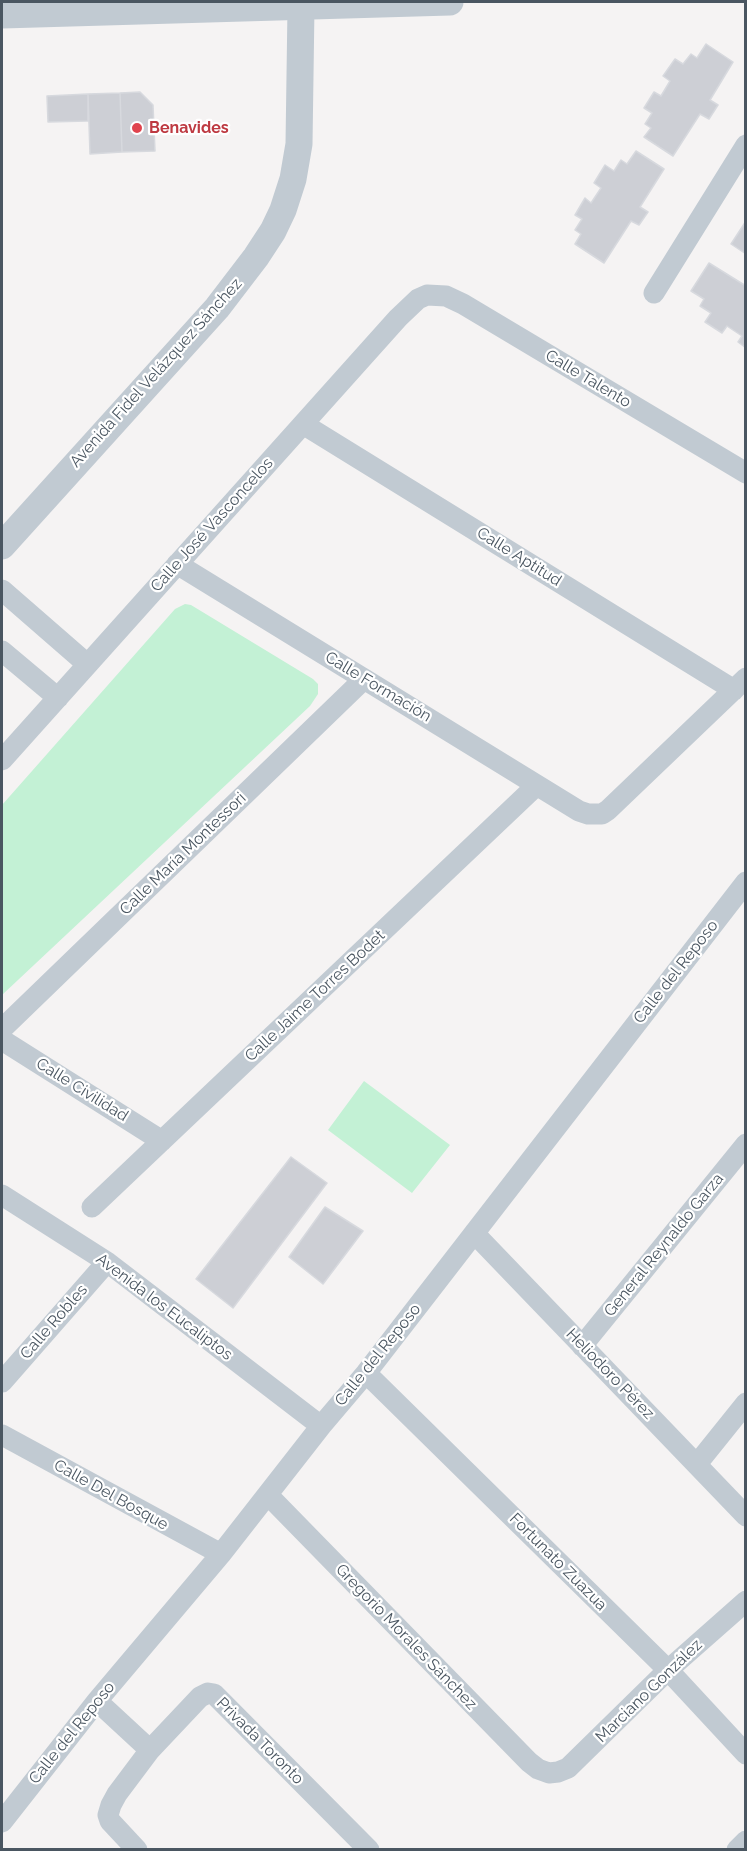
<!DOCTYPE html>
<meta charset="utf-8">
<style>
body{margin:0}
#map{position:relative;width:747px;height:1851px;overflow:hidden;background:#f5f3f3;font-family:Raleway,sans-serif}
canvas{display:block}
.frame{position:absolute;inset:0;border:3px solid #4a5661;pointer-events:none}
</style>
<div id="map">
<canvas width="747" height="1851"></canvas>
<div class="frame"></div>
</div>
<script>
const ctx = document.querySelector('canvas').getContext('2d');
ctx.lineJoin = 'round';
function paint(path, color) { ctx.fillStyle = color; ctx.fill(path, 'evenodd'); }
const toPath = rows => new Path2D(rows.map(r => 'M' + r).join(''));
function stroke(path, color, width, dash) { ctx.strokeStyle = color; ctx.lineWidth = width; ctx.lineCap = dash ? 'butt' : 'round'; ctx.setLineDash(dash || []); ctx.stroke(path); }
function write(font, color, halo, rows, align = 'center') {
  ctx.font = font + ' Raleway,sans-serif'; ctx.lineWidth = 4.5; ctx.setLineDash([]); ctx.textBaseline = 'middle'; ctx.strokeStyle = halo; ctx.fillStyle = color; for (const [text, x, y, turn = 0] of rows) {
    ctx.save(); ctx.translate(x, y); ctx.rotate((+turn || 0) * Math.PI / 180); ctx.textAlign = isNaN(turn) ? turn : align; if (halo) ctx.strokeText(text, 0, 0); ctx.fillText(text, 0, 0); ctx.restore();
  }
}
paint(toPath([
 [185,604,191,605,313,679,318,684,318,694,310,706,2,995,2,805,175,609],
 [364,1081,450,1145,412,1193,328,1130]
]), '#c3f1d5');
const building = toPath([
 [706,44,733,62,710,100,718,105,709,119,700,114,673,156,644,137,651,128,645,124,652,113,644,108,654,92,661,96,670,81,663,76,675,59,683,64,691,54,697,58,706,44],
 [140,92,153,105,155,151,122,152,120,93,140,92],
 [120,93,122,152,90,154,88,94,120,93],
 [88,94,88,121,48,122,47,96,88,94],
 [636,151,664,169,640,207,648,212,639,225,631,221,604,263,575,244,581,234,575,230,582,219,575,215,585,198,591,203,601,188,594,183,605,165,614,171,621,160,627,164,636,151],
 [746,221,746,254,731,244,746,221],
 [709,263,746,286,746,348,738,342,742,336,727,326,722,333,705,322,711,313,700,306,704,299,691,291,709,263],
 [291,1157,327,1183,233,1308,196,1279,291,1157],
 [325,1207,363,1231,323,1284,289,1257,325,1207]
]);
paint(building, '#cdcfd5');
stroke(building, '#d7d9de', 1.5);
stroke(toPath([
 [654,293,746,145],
 [303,424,734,690],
 [177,564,579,811,588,814,602,814,608,810,746,678],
 [2,590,87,664],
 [2,651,58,698],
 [2,760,398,318,418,299,427,295,446,296,463,304,746,473],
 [2,1029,364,679],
 [2,1040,162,1141],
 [2,1195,107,1262,321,1426],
 [92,1207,537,785],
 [474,1233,746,1516],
 [582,1346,746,1144],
 [366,1373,668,1670,746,1754],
 [2,1382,107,1262],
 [2,1435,221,1554],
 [697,1464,746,1403],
 [268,1495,529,1762,538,1769,549,1773,558,1772,568,1768,668,1670,746,1601],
 [97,1701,150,1750],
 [2,1822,97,1701,221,1554,321,1426,366,1373,746,882],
 [137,1850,110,1821,108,1815,111,1805,117,1794,150,1750,200,1697,208,1693,214,1694,369,1850],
 [737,1850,746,1841]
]), '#c1cad2', 21);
stroke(toPath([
 [2,15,450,2],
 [2,546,217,308,256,257,273,231,283,210,293,179,299,144,301,7]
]), '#c1cad2', 27);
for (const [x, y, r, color] of [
 [137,128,6,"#e0444e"]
]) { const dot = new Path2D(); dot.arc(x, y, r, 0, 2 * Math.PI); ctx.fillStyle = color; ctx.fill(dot); stroke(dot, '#fff', 2); }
write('bold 16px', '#be3a42', '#fff', [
 ["Benavides",149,128]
], 'left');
write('16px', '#4a5661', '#fff', [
 ["Avenida Fidel Velázquez Sánchez",156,373,-48],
 ["Calle Talento",588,379,31],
 ["Calle José Vasconcelos",212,525,-48],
 ["Calle Aptitud",519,557,32],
 ["Calle Formación",378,687,31],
 ["Calle María Montessori",183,854,-44],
 ["Calle del Reposo",676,972,-52],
 ["Calle Jaime Torres Bodet",315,996,-43],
 ["Calle Civilidad",82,1090,32],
 ["General Reynaldo Garza",664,1245,-51],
 ["Avenida los Eucaliptos",164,1307,37],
 ["Calle Robles",54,1322,-49],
 ["Calle del Reposo",378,1355,-51],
 ["Heliodoro Pérez",610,1374,46],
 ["Calle Del Bosque",111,1495,29],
 ["Fortunato Zuazua",558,1562,45],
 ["Gregorio Morales Sánchez",406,1637,46],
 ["Marciano González",649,1691,-44],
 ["Calle del Reposo",72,1733,-51],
 ["Privada Toronto",260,1741,45]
]);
</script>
